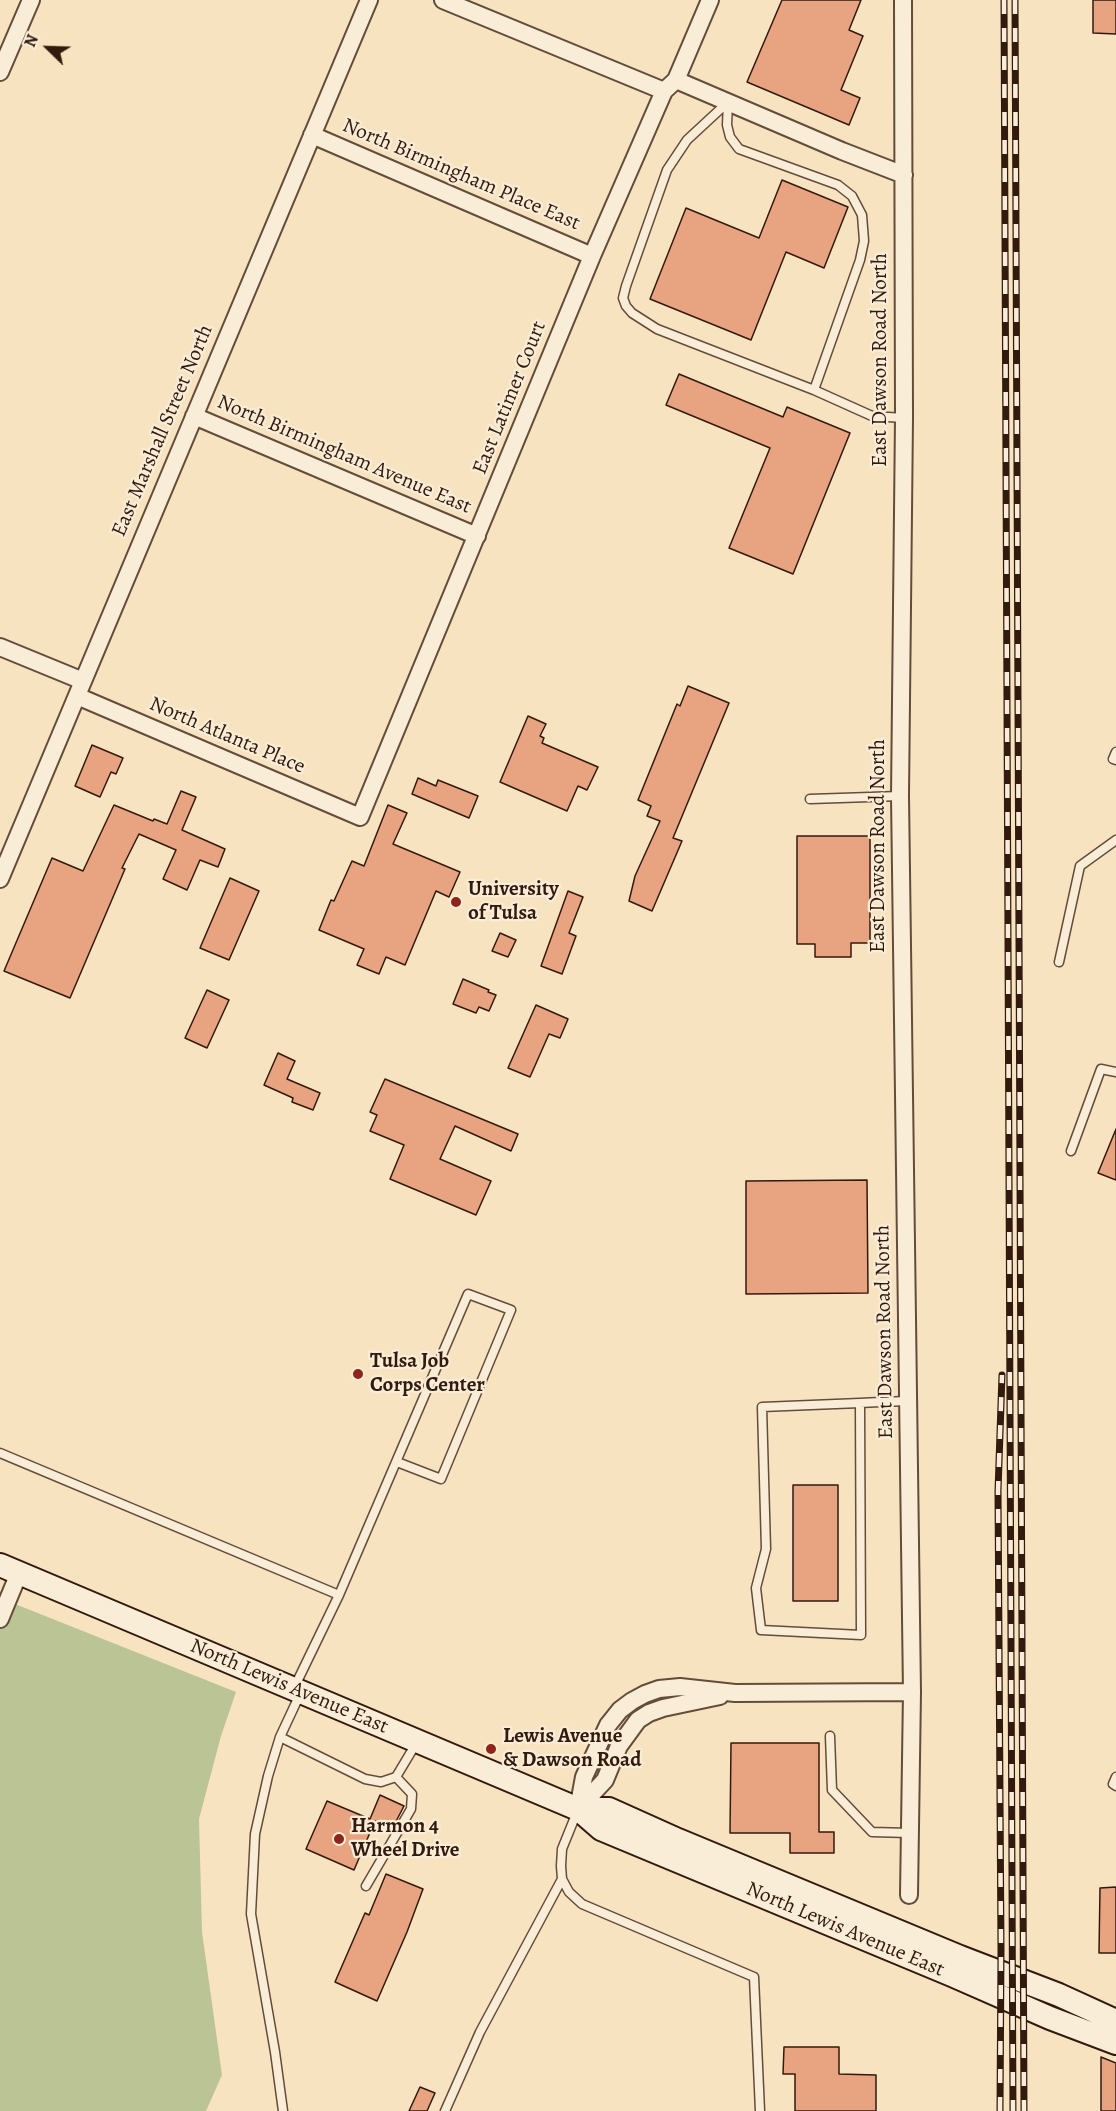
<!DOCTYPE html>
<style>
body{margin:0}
#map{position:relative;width:1116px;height:2111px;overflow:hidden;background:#f8e3c1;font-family:Alegreya,serif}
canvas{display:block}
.north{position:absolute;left:18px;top:18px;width:60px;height:60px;-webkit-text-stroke:4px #faedd7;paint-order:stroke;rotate:293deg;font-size:16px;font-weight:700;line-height:24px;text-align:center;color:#331a0e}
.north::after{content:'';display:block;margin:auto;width:21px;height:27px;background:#331a0e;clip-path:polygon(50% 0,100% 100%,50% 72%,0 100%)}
</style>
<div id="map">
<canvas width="1116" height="2111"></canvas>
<div class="north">N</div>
</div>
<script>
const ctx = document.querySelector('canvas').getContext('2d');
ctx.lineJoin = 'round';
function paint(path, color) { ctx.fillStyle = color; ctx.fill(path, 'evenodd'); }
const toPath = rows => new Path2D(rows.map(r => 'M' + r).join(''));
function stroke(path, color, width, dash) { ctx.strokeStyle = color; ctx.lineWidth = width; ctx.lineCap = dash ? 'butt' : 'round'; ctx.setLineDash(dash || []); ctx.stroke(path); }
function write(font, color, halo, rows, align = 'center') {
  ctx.font = font + ' Alegreya,serif'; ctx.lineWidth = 4.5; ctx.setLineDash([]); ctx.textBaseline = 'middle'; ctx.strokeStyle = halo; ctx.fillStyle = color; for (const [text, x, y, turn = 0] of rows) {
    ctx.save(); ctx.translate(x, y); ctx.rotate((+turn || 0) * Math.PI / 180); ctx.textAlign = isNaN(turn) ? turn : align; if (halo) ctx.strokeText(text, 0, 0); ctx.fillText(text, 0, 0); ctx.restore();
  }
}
paint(toPath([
 [0,1598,236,1692,221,1736,199,1819,202,1932,222,2075,206,2111,0,2111]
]), '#bbc494');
const building = toPath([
 [782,0,861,0,849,30,863,36,841,90,860,98,849,125,747,82,782,0],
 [1093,0,1116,0,1116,34,1093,33,1093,0],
 [782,180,848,207,824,268,786,252,751,340,650,299,686,208,759,238,782,180],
 [679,374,783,417,787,407,850,433,793,574,729,548,770,448,666,405,679,374],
 [688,686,729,703,673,838,682,841,652,911,629,901,635,876,660,821,647,816,651,806,638,800,677,704,680,706,688,686],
 [528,716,546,724,540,736,544,738,542,743,598,767,587,790,578,786,567,811,500,782,528,716],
 [92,745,123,758,116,774,111,772,100,797,75,786,92,745],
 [418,778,436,786,438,780,478,796,469,818,412,794,418,778],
 [181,791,196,797,182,830,225,849,218,867,200,860,187,890,163,879,176,850,139,834,122,868,125,869,70,998,4,971,52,858,83,871,114,805,153,821,154,819,167,824,181,791],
 [388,805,407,813,393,844,460,872,449,897,436,891,405,965,386,957,379,974,357,965,364,949,319,930,331,900,334,901,352,861,364,866,388,805],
 [797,836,870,836,870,943,851,943,851,957,815,957,815,944,797,944,797,836],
 [230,878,259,891,229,960,200,948,230,878],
 [568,891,583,897,569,933,576,936,562,974,541,966,568,891],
 [500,933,516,940,508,957,492,951,500,933],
 [463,979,489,990,488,992,496,995,489,1011,479,1007,476,1013,453,1004,463,979],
 [207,990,229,1000,207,1048,185,1038,207,990],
 [536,1005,568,1019,560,1038,549,1034,530,1077,508,1068,536,1005],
 [278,1053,295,1061,287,1079,320,1093,313,1110,292,1102,293,1098,264,1085,278,1053],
 [385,1079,518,1134,511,1151,455,1126,440,1159,491,1181,476,1215,390,1179,404,1145,370,1131,377,1115,370,1112,385,1079],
 [1116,1129,1116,1180,1098,1173,1116,1129],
 [867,1180,868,1293,746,1294,746,1181,867,1180],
 [793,1485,838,1485,838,1601,793,1601,793,1485],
 [731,1743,819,1743,819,1832,834,1832,834,1853,790,1853,790,1833,730,1833,731,1743],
 [380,1795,404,1806,392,1829,375,1821,354,1870,306,1849,327,1801,370,1819,380,1795],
 [386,1874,423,1889,407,1932,377,2001,335,1982,365,1913,369,1915,386,1874],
 [1116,1887,1116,1953,1099,1953,1100,1888,1116,1887],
 [784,2047,839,2047,839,2074,876,2075,876,2111,795,2111,795,2074,783,2074,784,2047],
 [1101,2057,1116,2063,1116,2111,1101,2111,1101,2057],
 [420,2087,435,2093,427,2111,409,2111,420,2087]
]);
paint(building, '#e8a380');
stroke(building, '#331a0e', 1.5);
const service = toPath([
 [728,102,687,140,667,170,626,286,623,298,626,306,632,313,657,329,814,390,872,416,904,418],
 [728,102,727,125,730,137,739,149,838,185,852,196,862,215,864,241,860,260,814,390],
 [1116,752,1113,759,1116,760],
 [810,799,900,796],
 [1059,962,1080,866,1116,840],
 [1071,1151,1101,1069,1116,1072],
 [860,1403,861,1635,761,1630,756,1588,766,1549,762,1407,860,1403,880,1402,908,1401],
 [0,1453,339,1595,294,1688],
 [339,1595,468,1294,511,1310,441,1479,397,1462],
 [830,1736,832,1790,872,1832,910,1833],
 [280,1737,365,1779,381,1782,396,1777,417,1742],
 [1116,1777,1113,1784,1116,1786],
 [577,1812,562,1849,561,1866,562,1879,569,1892,582,1904,754,1977,760,2111],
 [366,1886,411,1809,412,1794,396,1777],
 [283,2111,275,2052,251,1914,255,1834,268,1776,280,1737,301,1692],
 [445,2111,480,2032,562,1879]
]);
const minor = toPath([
 [443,0,664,91],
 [903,0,904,418,900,796,912,1692,909,1895],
 [0,72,31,0],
 [676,80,842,151,904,175],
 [312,135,592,256],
 [194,416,477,536],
 [0,647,83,681],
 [77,696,360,817,592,256,664,91,676,80,710,0],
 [0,879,369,0],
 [0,1619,19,1573],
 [579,1808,605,1780,619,1746,638,1720,649,1713,663,1708,720,1696],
 [578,1809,584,1777,608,1725,620,1710,632,1701,645,1694,659,1689,680,1687,735,1693,912,1692]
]);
const secondary = toPath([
 [0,1565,578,1809,601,1829,952,1975,1050,2018,1116,2043],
 [578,1809,609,1809,678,1840,960,1957,1059,1995,1116,2021]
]);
stroke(service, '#644c3b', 11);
stroke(minor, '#644c3b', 20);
stroke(secondary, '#331a0e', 26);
stroke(service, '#faedd7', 8);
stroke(minor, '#faedd7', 16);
stroke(secondary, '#faedd7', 22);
const rail = toPath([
 [1004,0,1013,2111],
 [1015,0,1024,2111],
 [1000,2111,1001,1950,998,1491,1002,1375]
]);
stroke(rail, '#331a0e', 7);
stroke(rail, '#faedd7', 4.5, [14]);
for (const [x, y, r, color] of [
 [456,902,6,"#8f2418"],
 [358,1374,6,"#8f2418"],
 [491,1749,6,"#8f2418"],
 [339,1839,6,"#8f2418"]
]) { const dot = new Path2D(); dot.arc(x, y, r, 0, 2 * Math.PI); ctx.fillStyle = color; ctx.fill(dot); stroke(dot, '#faedd7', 2); }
write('21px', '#331a0e', '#faedd7', [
 ["North Birmingham Place East",461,175,23],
 ["East Dawson Road North",881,360,-90],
 ["East Latimer Court",510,398,-68],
 ["East Marshall Street North",163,431,-67],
 ["North Birmingham Avenue East",344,455,23],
 ["North Atlanta Place",227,736,23],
 ["East Dawson Road North",879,846,-90],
 ["East Dawson Road North",885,1332,-91],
 ["North Lewis Avenue East",289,1687,23],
 ["North Lewis Avenue East",845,1930,23]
]);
write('bold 21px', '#331a0e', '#faedd7', [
 ["University",468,890],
 ["of Tulsa",468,914],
 ["Tulsa Job",370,1362],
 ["Corps Center",370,1386],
 ["Lewis Avenue",503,1737],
 ["& Dawson Road",503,1761],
 ["Harmon 4",351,1827],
 ["Wheel Drive",351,1851]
], 'left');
</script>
